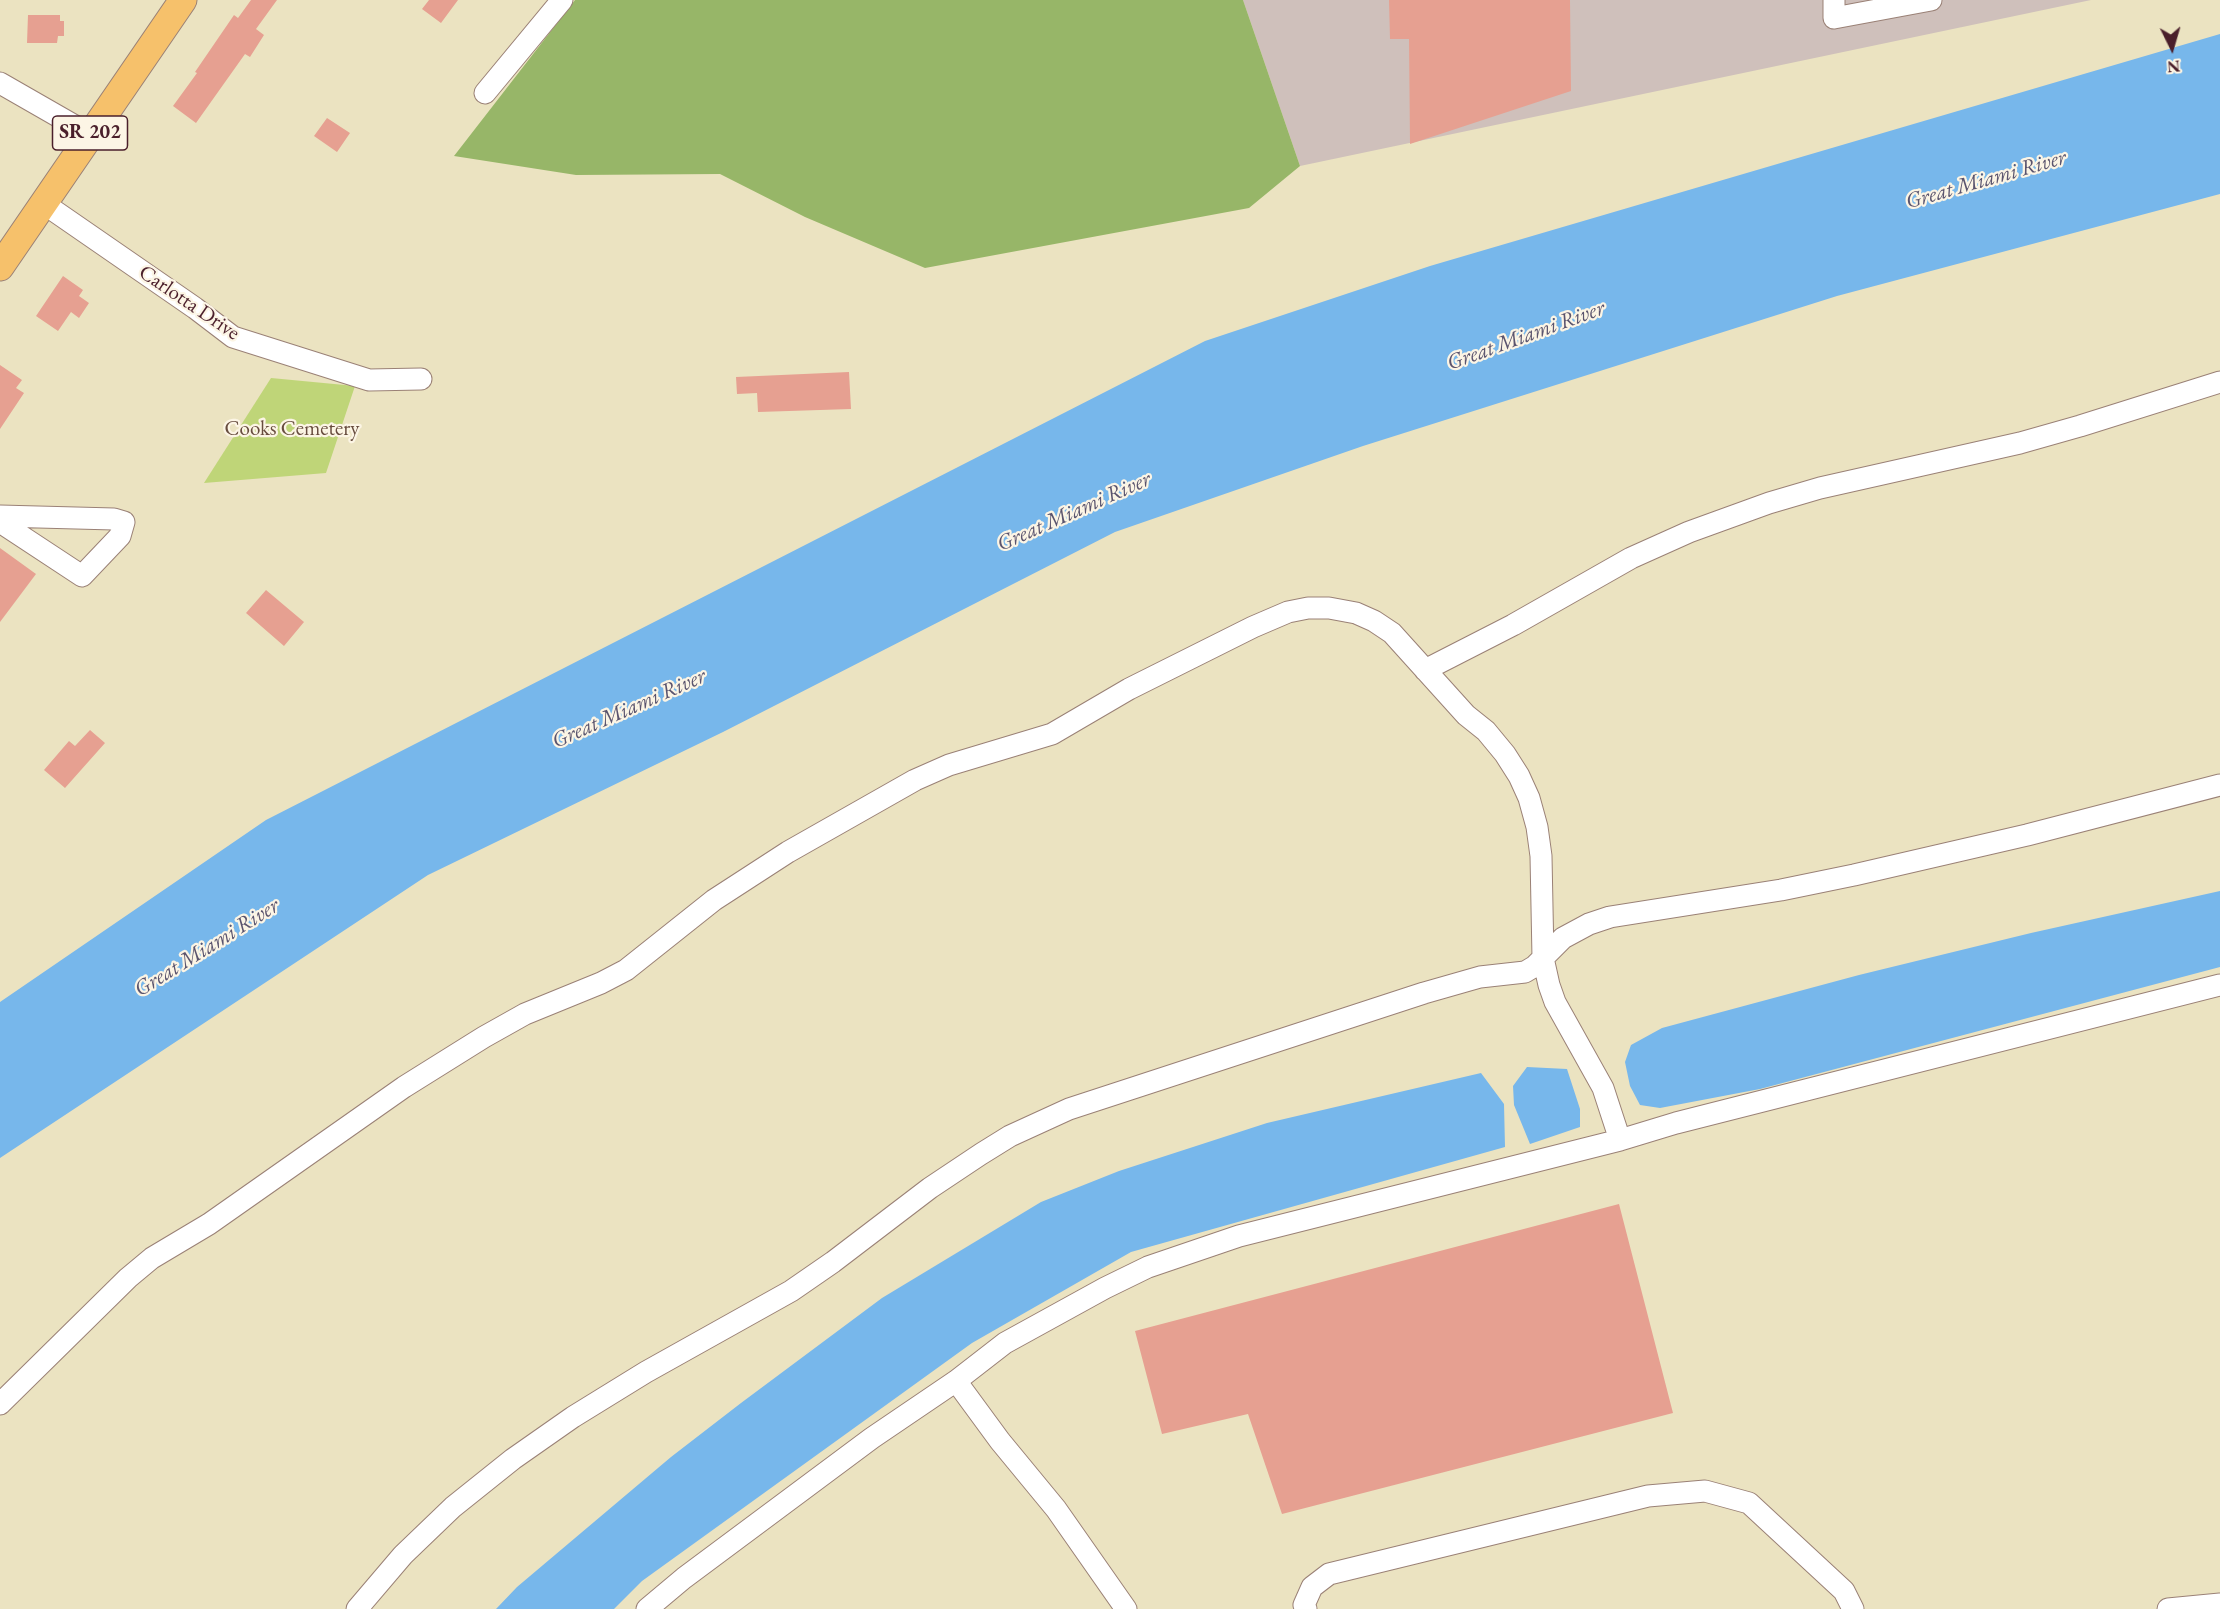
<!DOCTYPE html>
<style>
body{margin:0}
#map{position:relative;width:2220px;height:1609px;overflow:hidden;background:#ebe3c1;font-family:"EB Garamond",serif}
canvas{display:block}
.north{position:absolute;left:2142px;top:18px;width:60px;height:60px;-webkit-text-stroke:4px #fcf5e5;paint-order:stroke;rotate:175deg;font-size:16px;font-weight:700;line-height:24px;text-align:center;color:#4a1f2b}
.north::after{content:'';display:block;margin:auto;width:21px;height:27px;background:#4a1f2b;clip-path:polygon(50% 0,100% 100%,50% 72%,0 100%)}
</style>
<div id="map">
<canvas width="2220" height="1609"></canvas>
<div class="north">N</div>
</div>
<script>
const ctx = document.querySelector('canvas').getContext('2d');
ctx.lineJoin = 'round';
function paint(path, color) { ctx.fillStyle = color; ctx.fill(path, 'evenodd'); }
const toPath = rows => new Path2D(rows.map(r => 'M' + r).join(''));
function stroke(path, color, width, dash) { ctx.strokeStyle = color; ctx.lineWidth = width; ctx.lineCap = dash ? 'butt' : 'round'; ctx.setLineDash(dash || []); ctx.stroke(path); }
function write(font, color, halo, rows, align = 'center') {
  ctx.font = font + ' "EB Garamond",serif'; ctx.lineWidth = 4.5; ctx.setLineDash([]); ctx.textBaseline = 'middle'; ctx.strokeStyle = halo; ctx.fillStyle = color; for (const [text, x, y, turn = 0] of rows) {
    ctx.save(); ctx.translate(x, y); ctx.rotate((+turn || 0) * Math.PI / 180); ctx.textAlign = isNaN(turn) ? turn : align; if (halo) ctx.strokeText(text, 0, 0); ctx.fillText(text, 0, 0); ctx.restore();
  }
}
paint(toPath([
 [1243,0,2091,0,1300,166]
]), '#cfc0bb');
paint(toPath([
 [271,378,355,386,326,473,204,483]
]), '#bfd578');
paint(toPath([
 [575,0,1243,0,1300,166,1249,208,925,268,805,217,720,174,576,175,454,156]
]), '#97b668');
paint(toPath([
 [2220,34,2220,194,1837,296,1363,446,1115,532,723,732,428,875,0,1158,0,1002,266,820,1205,341,1430,266],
 [2220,891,2220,967,1760,1089,1660,1108,1640,1105,1630,1086,1625,1062,1631,1045,1662,1028,1859,975,2031,933],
 [1527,1067,1567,1069,1580,1109,1580,1127,1530,1144,1514,1105,1513,1086],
 [1481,1073,1504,1104,1505,1147,1131,1252,972,1343,642,1581,614,1609,496,1609,517,1587,671,1457,741,1403,882,1298,1041,1202,1119,1171,1267,1123]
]), '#77b7eb');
paint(toPath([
 [251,0,277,0,256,29,264,35,250,57,245,54,196,123,173,106,197,73,195,72,234,15,238,18],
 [429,0,458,0,441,23,422,9],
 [1389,0,1570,0,1571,91,1410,144,1409,39,1390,39],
 [28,15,60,15,60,21,64,21,64,36,58,36,57,43,27,43],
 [327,118,350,133,337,152,314,136],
 [63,276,83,290,79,296,89,303,79,318,71,312,58,331,36,316],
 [0,365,22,380,16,388,24,393,0,429],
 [849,372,851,409,758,412,757,393,737,394,736,377],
 [0,548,36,574,0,622],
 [266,590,304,622,284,646,246,613],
 [90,730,105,743,65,788,44,770,69,741,75,746],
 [1619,1204,1673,1413,1282,1514,1248,1414,1162,1434,1135,1331]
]), '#e6a091');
const minor = toPath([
 [1834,0,1834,18,1931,0],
 [0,83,89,134],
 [485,93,562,0],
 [43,203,195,308,233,337,369,380,421,379],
 [0,516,114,519,124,522,120,536,82,576,0,522],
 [1425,670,1513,625,1631,558,1689,532,1769,503,1820,488,2020,443,2080,426,2220,382],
 [956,1381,1000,1441,1056,1509,1126,1609],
 [0,1404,128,1278,152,1258,209,1224,404,1087,484,1037,525,1014,601,983,626,970,714,900,788,852,915,780,949,765,1052,734,1129,689,1253,627,1288,612,1308,608,1329,608,1356,613,1374,621,1392,633,1466,715,1486,731,1505,754,1519,776,1529,798,1537,827,1541,856,1543,958,1549,985,1555,1002,1603,1088,1620,1140,1676,1123,2220,985],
 [357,1609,403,1555,453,1507,513,1459,573,1417,646,1372,791,1291,833,1262,930,1188,981,1154,1010,1136,1069,1109,1424,993,1480,977,1525,972,1535,966,1563,938,1589,924,1610,917,1781,890,1854,875,2027,835,2220,785],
 [647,1609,684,1578,872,1438,956,1381,1005,1343,1105,1288,1148,1267,1239,1236,1620,1140],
 [1306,1609,1304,1605,1312,1587,1329,1574,1648,1496,1705,1491,1749,1503,1844,1591,1853,1609],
 [2168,1609,2220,1604]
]);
const major = toPath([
 [0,267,183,0]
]);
stroke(minor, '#9a8176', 23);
stroke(major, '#9a8176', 29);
stroke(minor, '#fff', 21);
stroke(major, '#f6c16b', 27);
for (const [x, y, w] of [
 [90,133,75]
]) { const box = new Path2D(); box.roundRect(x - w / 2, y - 17, w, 34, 4.5); ctx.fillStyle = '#fcf5e5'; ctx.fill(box); stroke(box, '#4a1f2b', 1.5); }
write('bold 20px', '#4a1f2b', null, [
 ["SR 202",90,133]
]);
write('21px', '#4a1f2b', '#fcf5e5', [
 ["Carlotta Drive",189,303,34]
]);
write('21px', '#674c3e', '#fcf5e5', [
 ["Cooks Cemetery",292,429]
]);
write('italic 22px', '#5a546e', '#fcf5e5', [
 ["Great Miami River",1986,180,-16],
 ["Great Miami River",1526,336,-20],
 ["Great Miami River",1074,512,-24],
 ["Great Miami River",629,709,-24],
 ["Great Miami River",207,948,-32]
]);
</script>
